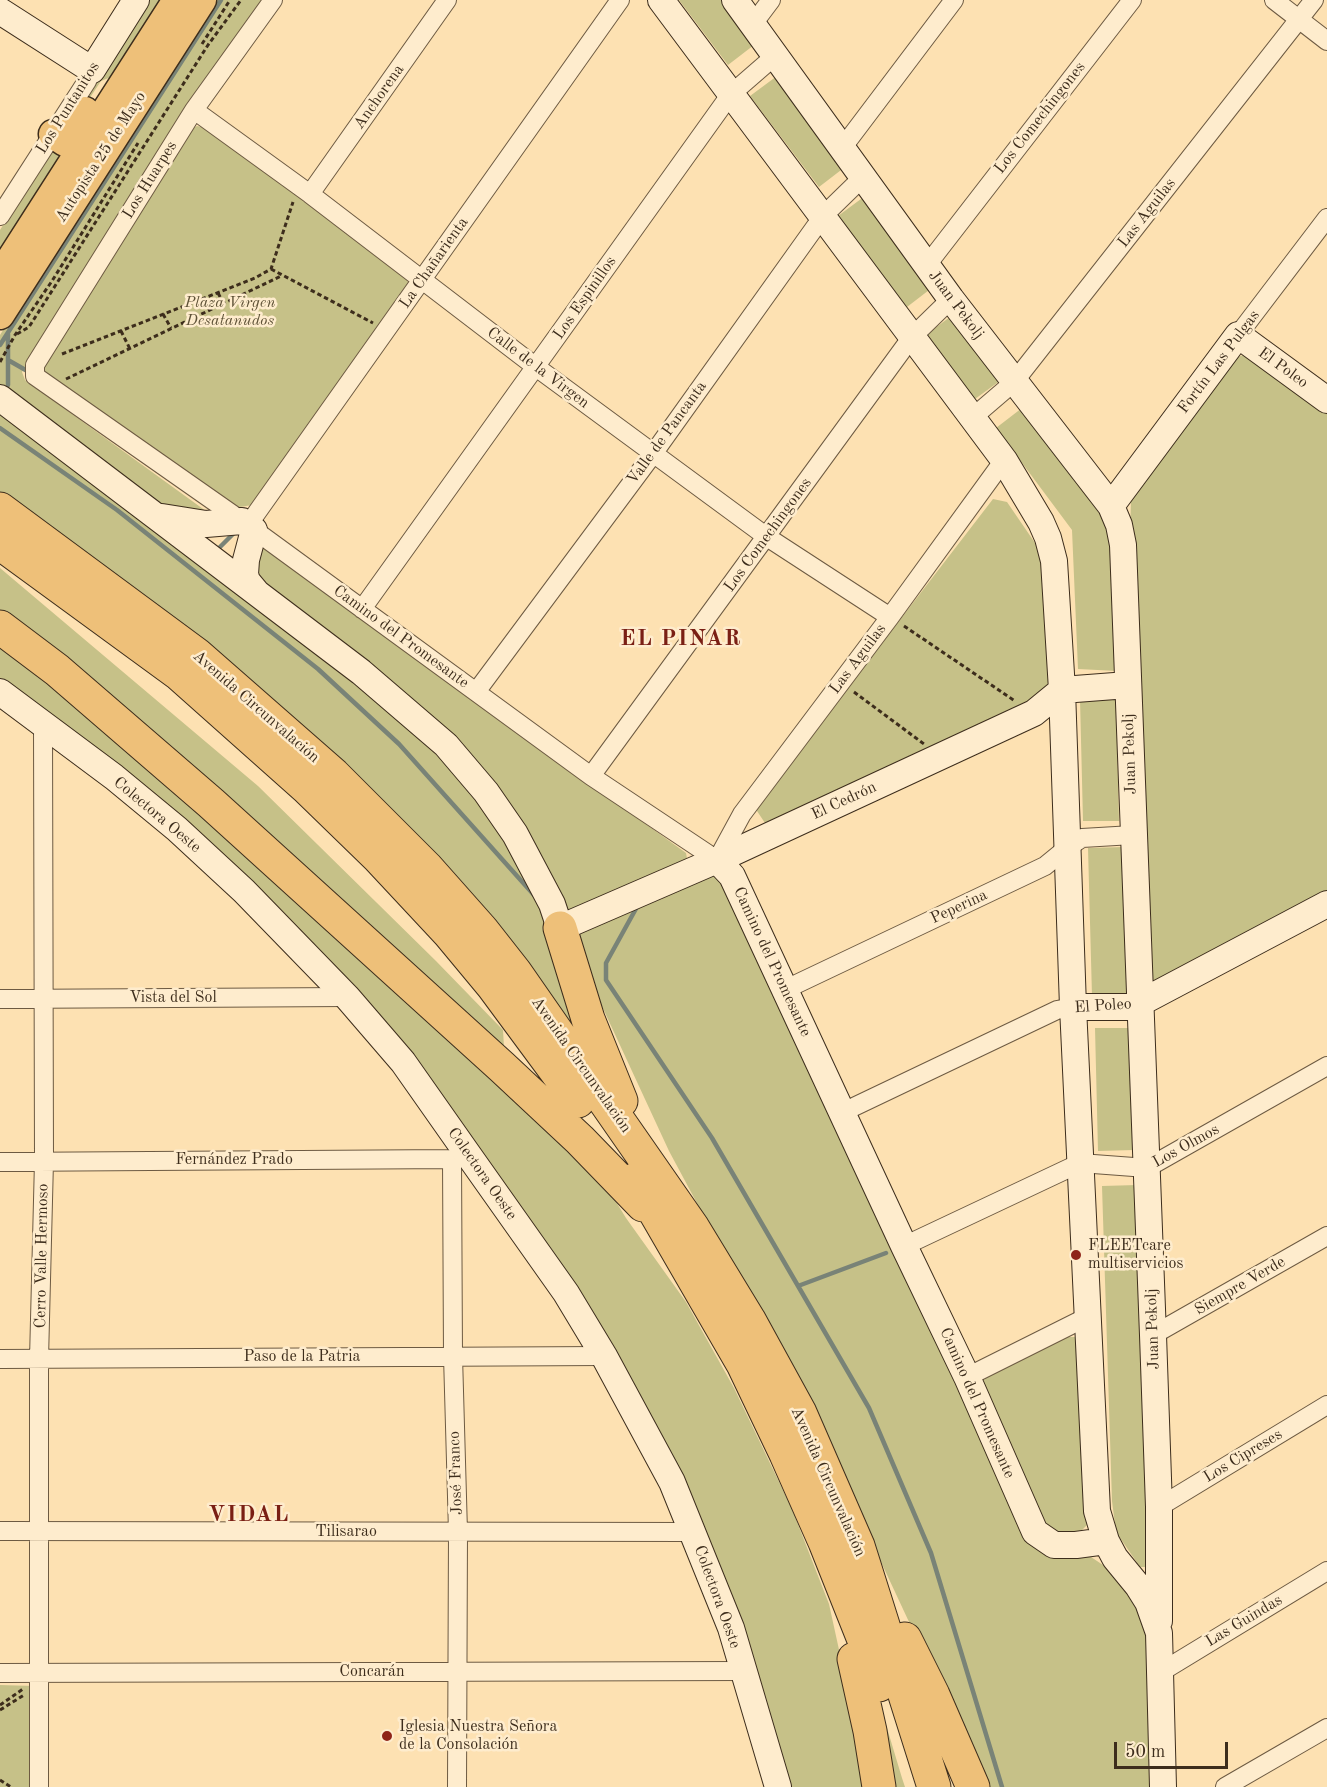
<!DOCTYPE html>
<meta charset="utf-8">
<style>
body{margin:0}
#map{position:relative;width:1327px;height:1787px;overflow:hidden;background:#fde1b2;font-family:"Old Standard TT",serif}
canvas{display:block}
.scale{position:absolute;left:1114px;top:1742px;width:114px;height:27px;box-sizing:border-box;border:3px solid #3d2d1c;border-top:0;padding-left:8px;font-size:18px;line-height:21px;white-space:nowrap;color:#3d2d1c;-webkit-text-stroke:4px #feeccd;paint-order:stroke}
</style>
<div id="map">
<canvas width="1327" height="1787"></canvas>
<div class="scale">50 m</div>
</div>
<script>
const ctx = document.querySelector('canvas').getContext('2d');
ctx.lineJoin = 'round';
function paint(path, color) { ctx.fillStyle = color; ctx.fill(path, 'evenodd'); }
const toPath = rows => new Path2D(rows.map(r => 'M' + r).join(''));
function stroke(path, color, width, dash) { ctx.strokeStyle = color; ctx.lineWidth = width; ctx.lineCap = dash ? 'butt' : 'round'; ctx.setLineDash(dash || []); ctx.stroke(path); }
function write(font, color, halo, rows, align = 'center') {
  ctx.font = font + ' "Old Standard TT",serif'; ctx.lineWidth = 5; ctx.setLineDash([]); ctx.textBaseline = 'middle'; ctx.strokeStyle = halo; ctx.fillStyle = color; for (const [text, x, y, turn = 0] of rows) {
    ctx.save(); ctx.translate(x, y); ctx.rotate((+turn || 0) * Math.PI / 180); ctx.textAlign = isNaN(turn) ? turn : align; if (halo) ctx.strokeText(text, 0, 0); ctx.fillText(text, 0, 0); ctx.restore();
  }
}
paint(toPath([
 [146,0,171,0,126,71,101,81,68,131,65,128],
 [213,0,263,0,188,108,22,372,25,380,210,514,170,515,0,386,0,335],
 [679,0,721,0,754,45,728,65],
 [777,76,845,167,819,187,750,96],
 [197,126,206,128,404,273,408,282,408,289,252,505,240,507,227,505,46,374,43,369,44,363,190,130],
 [67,147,0,269,0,230,44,160,54,149],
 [865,196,933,287,907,307,838,216],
 [954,314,1001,380,975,399,927,334],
 [1243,355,1253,355,1327,412,1327,892,1150,988,1130,537,1131,499,1236,358],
 [1022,408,1111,526,1117,671,1078,669,1072,530,996,428],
 [0,409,438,747,514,850,554,943,618,1111,0,493],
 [993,499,1007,502,1046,559,1051,691,767,826,755,808],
 [262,548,269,549,446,680,686,853,688,864,569,911,559,902,529,833,493,780,447,728,254,580,252,556],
 [0,568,258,786,436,961,503,1030,504,1047,42,642,0,611],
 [0,643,278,878,605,1184,626,1218,686,1302,734,1388,792,1509,829,1604,857,1732,865,1787,789,1787,766,1698,731,1606,589,1311,507,1188,417,1066,78,734,0,679],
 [1116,698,1119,821,1083,821,1080,699],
 [1124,847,1128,995,1092,996,1088,848],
 [714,875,721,878,1051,1554,1091,1557,1109,1569,1131,1592,1146,1621,1154,1787,986,1787,826,1444,669,1151,575,948,575,934],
 [1095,1028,1131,1028,1134,1150,1098,1151],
 [1137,1185,1151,1567,1140,1567,1116,1532,1112,1501,1102,1186],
 [1068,1337,1075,1337,1081,1342,1089,1510,1087,1525,1076,1536,1048,1531,983,1382,987,1375],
 [0,1685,34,1686,33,1787,0,1787],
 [878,1698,902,1778,905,1787,886,1787]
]), '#c6c188');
stroke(toPath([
 [8,334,8,385],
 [0,345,221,0],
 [8,360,29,372],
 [0,428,117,510,318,669,399,744,534,895],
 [217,550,235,532],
 [638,905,606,963,606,980,712,1138,869,1408,931,1553,1002,1787],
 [798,1286,886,1253]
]), '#798377', 4.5);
const street = toPath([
 [273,0,194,110,35,365,35,376,242,521,591,776,717,860,742,814,890,617,1004,460],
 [1274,0,1327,41],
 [753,24,771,0],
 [194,110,310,194,536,367,767,537,890,617],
 [843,147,954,0],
 [310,194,447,0],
 [0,216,87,81,92,70],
 [927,265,1132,0],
 [1238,335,1327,218],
 [972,418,1014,382,1314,0],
 [248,525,620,0],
 [362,609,730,95,776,55],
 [476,692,653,454,823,216,862,178],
 [591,776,911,338,951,299],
 [784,990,1045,866,1067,848,1082,838,1133,835],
 [0,999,347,997],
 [841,1113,1057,1010,1073,1007],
 [452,1159,453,1356,458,1532,457,1787],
 [0,1162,452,1159,462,1155],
 [904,1246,1080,1163,1147,1168,1327,1066],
 [1153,1335,1327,1236],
 [0,1359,604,1356],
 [967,1377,1087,1317],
 [1159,1507,1327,1405],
 [0,1531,693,1532],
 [1161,1672,1327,1571],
 [0,1673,743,1671],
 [39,1787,39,1359,44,1161,43,725],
 [1225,1787,1327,1728]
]);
const secondary = toPath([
 [661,0,1004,460,1041,522,1048,538,1054,561,1062,690,1073,1007,1097,1511,1106,1541,1115,1558,1138,1586,1148,1602,1159,1633,1163,1787],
 [735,0,951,299,1111,506,1119,525,1123,545,1153,1335,1159,1507,1159,1621],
 [0,11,92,70,136,0],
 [0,398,361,672,446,745,486,792,515,834,552,904,560,928,717,860,1034,713,1062,690,1128,685],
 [1111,506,1238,335,1327,400],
 [162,517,206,524,242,521],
 [254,530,246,560,245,574,247,581,257,593],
 [0,692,114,777,177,829,244,891,347,997,403,1062,467,1153,566,1293,604,1356,672,1482,731,1628,778,1787],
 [717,860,732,876,904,1246,967,1377,1035,1532,1054,1545,1076,1545,1106,1541],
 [1073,1007,1129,1007,1140,1003,1327,904]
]);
const primary = toPath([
 [53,134,65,142,85,111],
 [0,276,177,0],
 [0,315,202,0]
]);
const highway = toPath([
 [0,509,196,654,334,775,427,868,482,930,515,972,693,1228,749,1320,800,1413,858,1546,934,1787],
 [0,543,179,674,307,788,379,858,449,933,493,986,578,1101],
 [0,627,57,670,211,803,502,1067,580,1140,643,1205],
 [560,928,588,1019,621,1101],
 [636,1179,743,1364,786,1454,825,1542,870,1655,879,1685],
 [905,1639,933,1695,973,1787],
 [854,1659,870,1731,879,1787]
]);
stroke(street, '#6d5a42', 20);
stroke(secondary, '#3d2d1c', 28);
stroke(primary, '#3d2d1c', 31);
stroke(highway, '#3d2d1c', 35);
stroke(toPath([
 [202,44,230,0],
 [271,269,373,323],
 [218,293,224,304],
 [163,314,171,328],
 [121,331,130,349],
 [17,334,29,327,208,45,241,0],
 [62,354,255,278,271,269,293,202],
 [0,362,15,335,52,281,138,143],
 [66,379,281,276],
 [904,626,1015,701],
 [854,692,924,744],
 [0,1705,23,1689],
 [0,1710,24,1695],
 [0,1780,11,1787]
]), '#3d2d1c', 3, [4.5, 3]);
stroke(street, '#feeccd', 18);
stroke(secondary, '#feeccd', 26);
stroke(primary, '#eec079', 28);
stroke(highway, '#eec079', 33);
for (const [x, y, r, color] of [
 [1076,1255,6,"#8f2418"],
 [387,1736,6,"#8f2418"]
]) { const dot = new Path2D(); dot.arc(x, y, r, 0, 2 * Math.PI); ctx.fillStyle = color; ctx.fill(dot); stroke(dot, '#feeccd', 2); }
write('16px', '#3d2d1c', '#feeccd', [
 ["Anchorena",379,97,-55],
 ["Los Puntanitos",68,108,-58],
 ["Los Comechingones",1040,118,-52],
 ["Autopista 25 de Mayo",101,157,-57],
 ["Los Huarpes",150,180,-58],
 ["Las Aguilas",1147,213,-52],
 ["La Chañarienta",434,263,-55],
 ["Los Espinillos",585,298,-55],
 ["Juan Pekolj",956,305,53],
 ["Fortín Las Pulgas",1219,362,-53],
 ["Calle de la Virgen",538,368,37],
 ["El Poleo",1283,368,36],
 ["Valle de Pancanta",667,433,-54],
 ["Los Comechingones",768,535,-54],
 ["Camino del Promesante",401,637,36],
 ["Las Aguilas",858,659,-53],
 ["Avenida Circunvalación",256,707,41],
 ["Juan Pekolj",1130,754,-92],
 ["El Cedrón",844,801,-25],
 ["Colectora Oeste",157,815,40],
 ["Peperina",959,907,-25],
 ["Camino del Promesante",772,962,65],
 ["Vista del Sol",173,998],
 ["El Poleo",1103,1006,-4],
 ["Avenida Circunvalación",581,1065,55],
 ["Los Olmos",1186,1146,-29],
 ["Fernández Prado",234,1160],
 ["Colectora Oeste",482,1174,55],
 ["Cerro Valle Hermoso",42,1256,-89],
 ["Siempre Verde",1240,1286,-30],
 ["Juan Pekolj",1153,1329,-92],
 ["Paso de la Patria",302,1357],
 ["Camino del Promesante",977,1403,66],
 ["Los Cipreses",1243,1456,-31],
 ["José Franco",456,1473,-92],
 ["Avenida Circunvalación",828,1482,66],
 ["Tilisarao",346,1532],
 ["Colectora Oeste",717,1597,70],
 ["Las Guindas",1244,1621,-31],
 ["Concarán",372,1672]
]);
write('italic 16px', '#5f5237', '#feeccd', [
 ["Plaza Virgen",230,303],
 ["Desatanudos",230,321]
]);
write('16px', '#3d2d1c', '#feeccd', [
 ["FLEETcare",1088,1246],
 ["multiservicios",1088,1264],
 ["Iglesia Nuestra Señora",399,1727],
 ["de la Consolación",399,1745]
], 'left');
ctx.letterSpacing = '1.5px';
write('bold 22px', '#7a1f14', '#feeccd', [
 ["EL PINAR",681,639],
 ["VIDAL",249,1515]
]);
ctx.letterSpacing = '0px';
</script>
